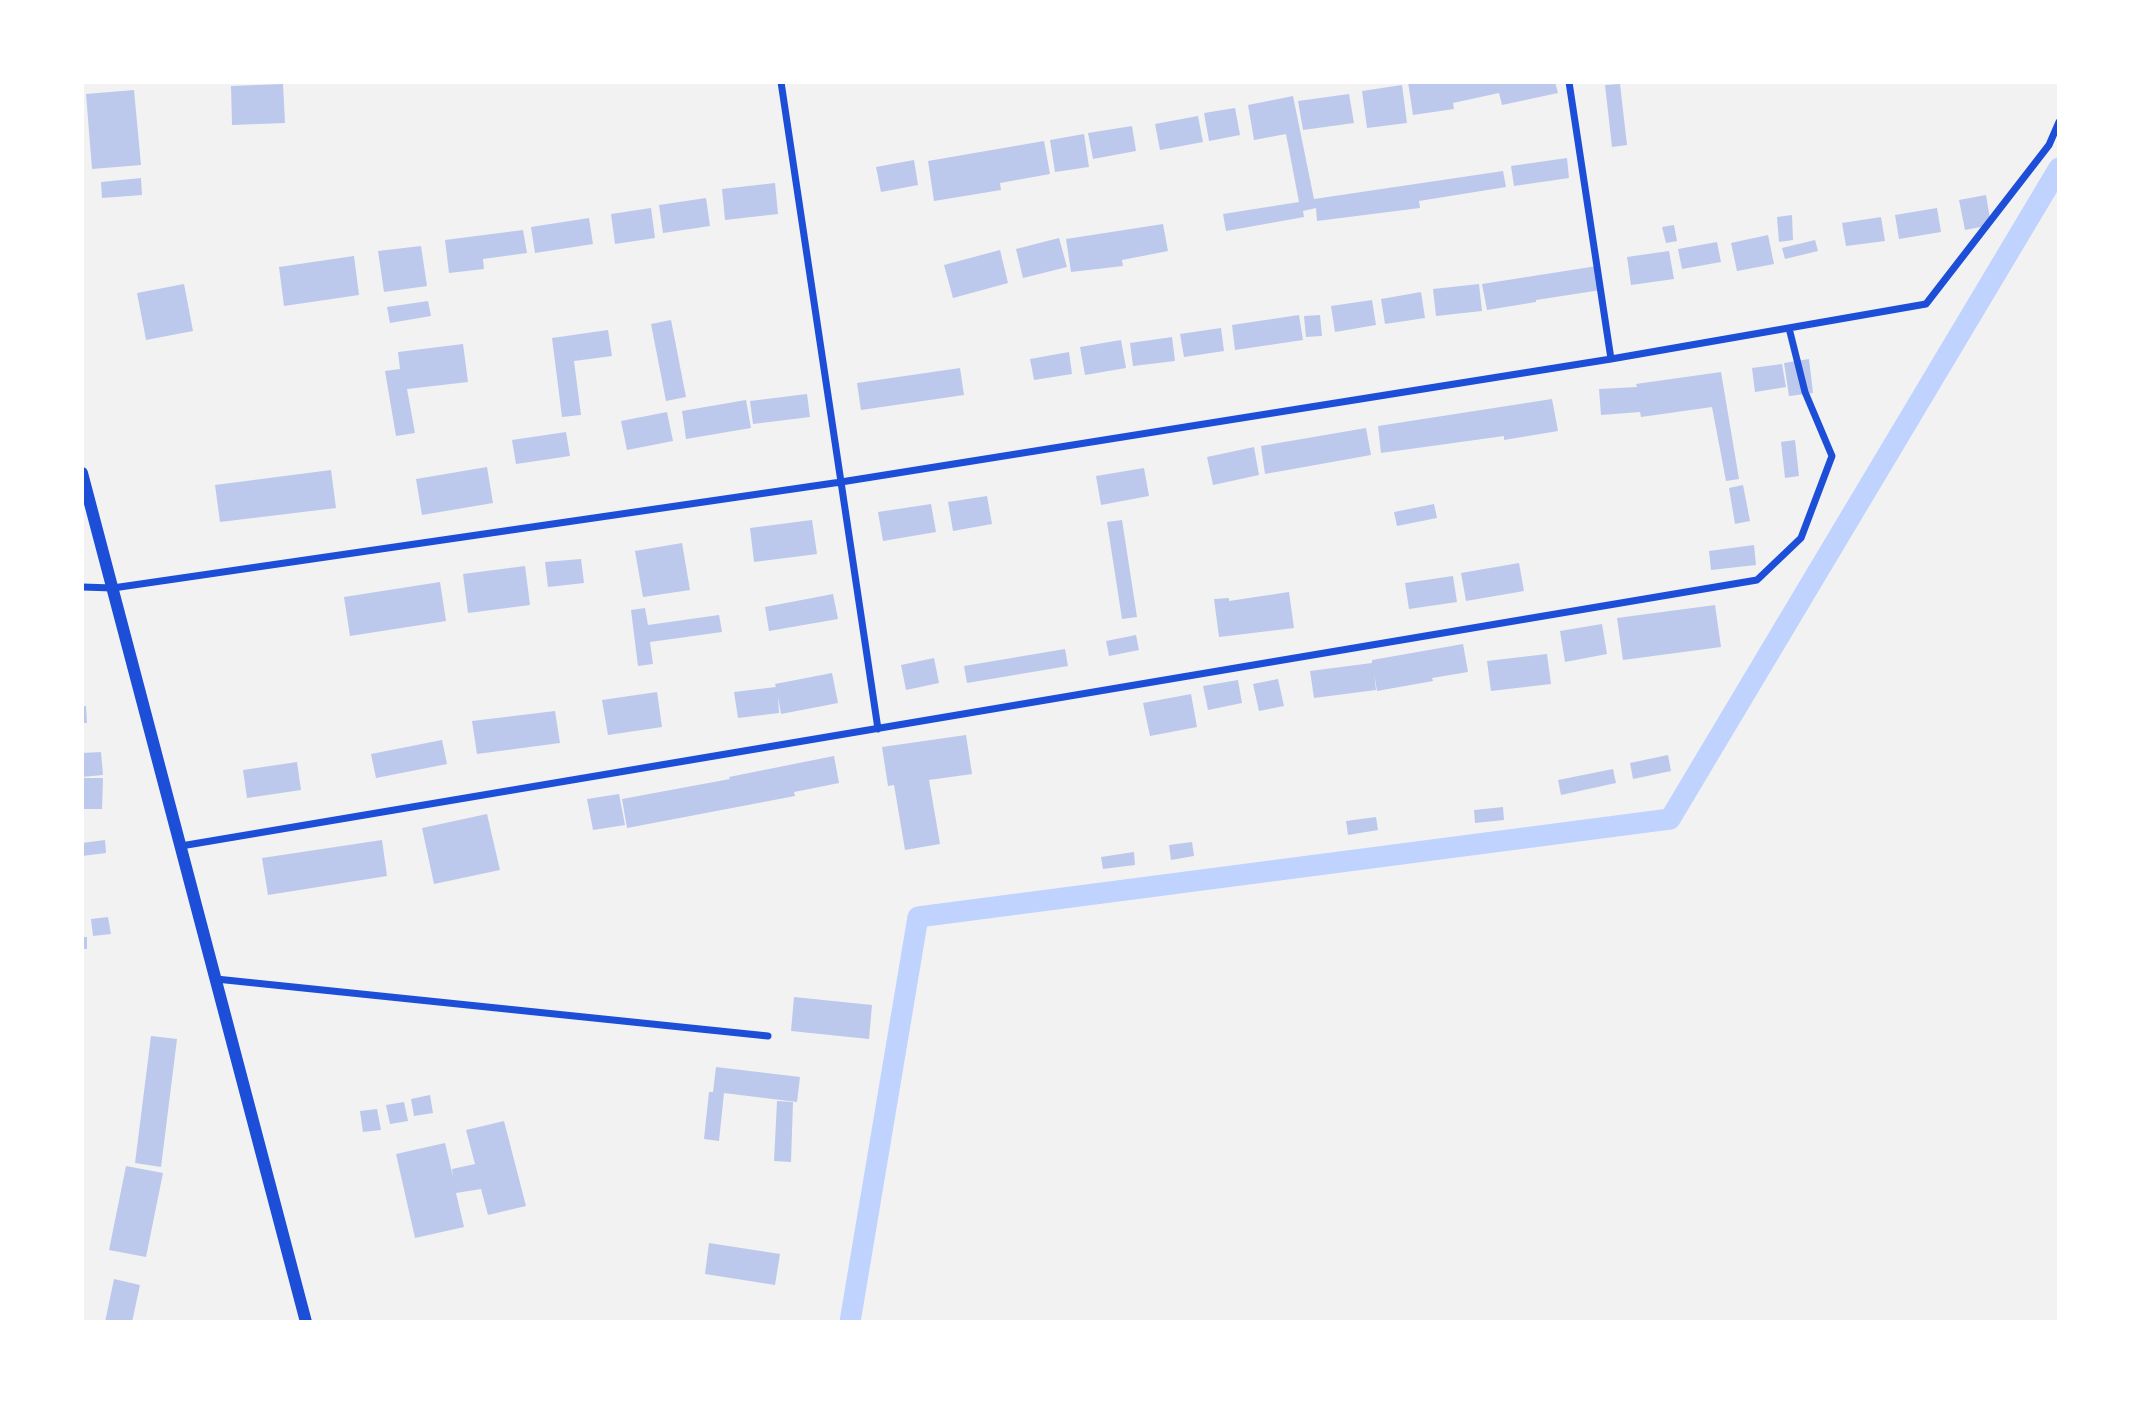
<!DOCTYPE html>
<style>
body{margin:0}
#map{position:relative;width:2141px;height:1404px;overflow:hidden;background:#f2f2f2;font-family:"Varela Round",sans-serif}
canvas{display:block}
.frame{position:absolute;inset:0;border:84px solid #fff;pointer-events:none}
</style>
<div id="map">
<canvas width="2141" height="1404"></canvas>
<div class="frame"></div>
</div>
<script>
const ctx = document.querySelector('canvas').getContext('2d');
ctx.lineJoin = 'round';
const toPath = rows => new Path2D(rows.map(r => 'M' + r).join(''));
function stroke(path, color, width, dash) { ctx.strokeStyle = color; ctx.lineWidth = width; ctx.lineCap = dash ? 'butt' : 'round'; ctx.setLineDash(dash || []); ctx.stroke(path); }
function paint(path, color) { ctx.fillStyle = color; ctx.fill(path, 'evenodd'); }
stroke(toPath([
 [850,1322,918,917,1670,819,2059,168]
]), '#bfd3fe', 21);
paint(toPath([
 [1408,82,1555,82,1558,93,1502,105,1499,93,1453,103,1454,109,1413,115],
 [283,84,285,123,232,125,231,86],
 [1620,84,1627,145,1612,147,1605,85],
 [1402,85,1407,123,1367,128,1362,91],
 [134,90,141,165,92,169,86,94],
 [1349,94,1354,123,1303,130,1298,101],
 [1293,96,1314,199,1503,171,1506,187,1419,201,1420,208,1317,221,1316,208,1303,211,1304,217,1226,231,1223,214,1299,202,1286,134,1254,140,1248,105],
 [1235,108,1240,135,1209,141,1204,113],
 [1198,116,1203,142,1160,150,1155,124],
 [1132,126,1136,151,1093,159,1088,133],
 [1084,134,1089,167,1055,172,1050,140],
 [1044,141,1050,174,1000,183,1001,190,934,201,928,161],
 [1567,158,1569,178,1514,186,1511,166],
 [914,160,918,185,881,192,876,167],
 [141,178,142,195,102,198,101,182],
 [775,183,778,214,725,220,722,189],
 [1986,195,1991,225,1965,230,1959,200],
 [706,198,710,226,663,233,659,205],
 [651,208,655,238,615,244,611,214],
 [1937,208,1941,232,1899,239,1895,215],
 [1792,215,1793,240,1779,242,1777,217],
 [1881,217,1885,241,1846,246,1842,223],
 [589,218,593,244,535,253,531,227],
 [1163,224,1168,251,1122,260,1123,266,1071,272,1066,239],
 [1674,225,1677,241,1666,243,1662,227],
 [523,230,527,253,483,259,484,269,449,273,445,240],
 [1768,235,1774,264,1737,271,1731,243],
 [1059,238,1067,267,1023,278,1016,249],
 [1815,240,1818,251,1785,259,1782,248],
 [1717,242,1721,262,1682,269,1678,249],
 [421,246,427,286,384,292,378,251],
 [1000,250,1008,283,953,298,944,265],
 [1669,251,1674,279,1631,285,1627,257],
 [354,256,359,295,284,306,279,267],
 [1597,266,1601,290,1536,300,1536,302,1487,310,1482,284],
 [184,284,193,331,146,340,137,293],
 [1479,284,1482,311,1436,316,1433,289],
 [1421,292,1425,318,1385,324,1381,299],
 [1372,300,1376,325,1335,332,1331,306],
 [428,301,431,316,390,323,387,307],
 [1299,315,1303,340,1235,350,1232,325],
 [1320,315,1322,336,1306,337,1304,316],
 [671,320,686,397,666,401,651,324],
 [1221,328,1224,351,1184,357,1180,334],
 [608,330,612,356,574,361,581,415,562,417,552,338],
 [1172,337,1175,361,1133,366,1130,343],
 [1121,340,1126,368,1085,375,1080,347],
 [463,344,468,382,407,389,415,433,396,436,385,371,400,369,398,352],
 [1069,352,1072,374,1034,380,1030,359],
 [1809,359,1813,393,1789,396,1784,363],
 [1782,364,1786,387,1755,392,1752,368],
 [960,368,964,395,861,410,857,383],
 [1721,372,1739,479,1726,481,1712,407,1641,417,1640,412,1601,415,1599,389,1637,387,1636,384],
 [807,394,810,417,753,424,750,401],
 [1552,399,1558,431,1504,440,1504,436,1381,453,1378,426],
 [746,400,751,428,686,439,682,411],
 [667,412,673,441,627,450,621,421],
 [1366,428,1371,455,1265,474,1261,446],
 [566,432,570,456,516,464,512,440],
 [1795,440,1799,476,1785,478,1781,442],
 [1254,447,1259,475,1213,485,1207,457],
 [487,467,493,503,422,515,416,479],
 [1144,468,1149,496,1101,505,1096,476],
 [331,470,336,508,220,522,215,485],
 [1743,485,1750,521,1735,524,1729,488],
 [987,496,992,524,953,531,948,502],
 [931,504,936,532,883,541,878,512],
 [1434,504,1437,518,1397,526,1394,512],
 [812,520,817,554,754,562,750,528],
 [1122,520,1137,617,1122,619,1107,522],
 [682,543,690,590,643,597,635,551],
 [1754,545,1756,565,1711,570,1709,551],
 [581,559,584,583,548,587,545,562],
 [1519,563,1524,591,1466,601,1461,573],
 [525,566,530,605,468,613,463,574],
 [1453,576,1457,602,1409,609,1405,583],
 [440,582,446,621,350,636,344,597],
 [1289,592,1294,628,1219,637,1214,599,1229,598,1229,601],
 [833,594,838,619,769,631,765,607],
 [1715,605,1721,647,1623,660,1617,618],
 [645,608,648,625,719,615,722,632,650,642,653,664,638,666,631,610],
 [1602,624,1607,654,1565,662,1560,631],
 [1136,635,1139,650,1109,656,1106,641],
 [1463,644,1468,672,1432,678,1433,681,1377,691,1374,674,1376,690,1314,698,1310,671,1372,663,1372,660],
 [1065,649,1068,666,967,683,964,666],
 [1547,654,1551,684,1491,691,1487,661],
 [934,658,939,683,906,690,901,665],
 [832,673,838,703,781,714,778,697,779,713,738,718,734,692,776,687,775,684],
 [1278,679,1284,706,1259,711,1253,684],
 [1238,680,1242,703,1208,710,1203,686],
 [657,692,662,727,608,735,602,700],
 [1191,694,1197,727,1150,736,1143,703],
 [82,706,86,706,87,723,82,723],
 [555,711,560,743,477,754,472,721],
 [966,735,972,774,929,780,940,844,905,850,894,785,888,786,882,747],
 [442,740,447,764,376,778,371,754],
 [101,752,103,775,82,777,82,753],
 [1668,755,1671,771,1633,779,1630,763],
 [834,756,839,783,794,792,795,796,627,828,622,799,730,779,729,777],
 [297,762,301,790,247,798,243,770],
 [1613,769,1616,783,1561,795,1558,780],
 [82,778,103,778,102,809,82,809],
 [619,794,625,825,593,830,587,799],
 [1503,807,1504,820,1475,823,1474,810],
 [487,814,500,870,434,884,422,828],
 [1376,817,1378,830,1348,835,1346,821],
 [105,840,106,853,82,856,82,843],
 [382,840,387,876,268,895,262,858],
 [1192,842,1194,856,1171,860,1169,845],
 [1134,852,1135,865,1103,869,1101,857],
 [108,917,111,934,93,936,91,919],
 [82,937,87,937,87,949,82,949],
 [794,997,872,1005,869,1039,791,1031],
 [151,1036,177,1039,161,1167,135,1163],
 [716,1067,800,1077,797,1102,724,1093,719,1141,704,1139,709,1092,713,1092],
 [430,1095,433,1113,414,1116,411,1099],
 [777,1101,793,1102,791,1162,774,1161],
 [404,1102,408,1121,390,1124,386,1105],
 [377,1109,381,1130,363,1132,360,1111],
 [504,1121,526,1206,488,1215,481,1189,456,1193,464,1227,415,1238,396,1154,445,1143,453,1177,452,1169,475,1164,466,1130],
 [126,1166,163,1173,146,1257,109,1250],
 [709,1243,780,1254,775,1285,705,1274],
 [114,1279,140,1285,132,1322,105,1322]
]), '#bdc9ec');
stroke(toPath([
 [781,82,841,482,1611,359],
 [1569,82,1611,359,1926,304,2049,145,2059,122],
 [82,587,113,588,841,482,878,729],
 [181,846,1757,580,1801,538,1832,456,1805,392,1789,328],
 [216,979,768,1036]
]), '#1d4ed8', 7);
stroke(toPath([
 [82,473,306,1322]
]), '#1d4ed8', 12);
</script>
